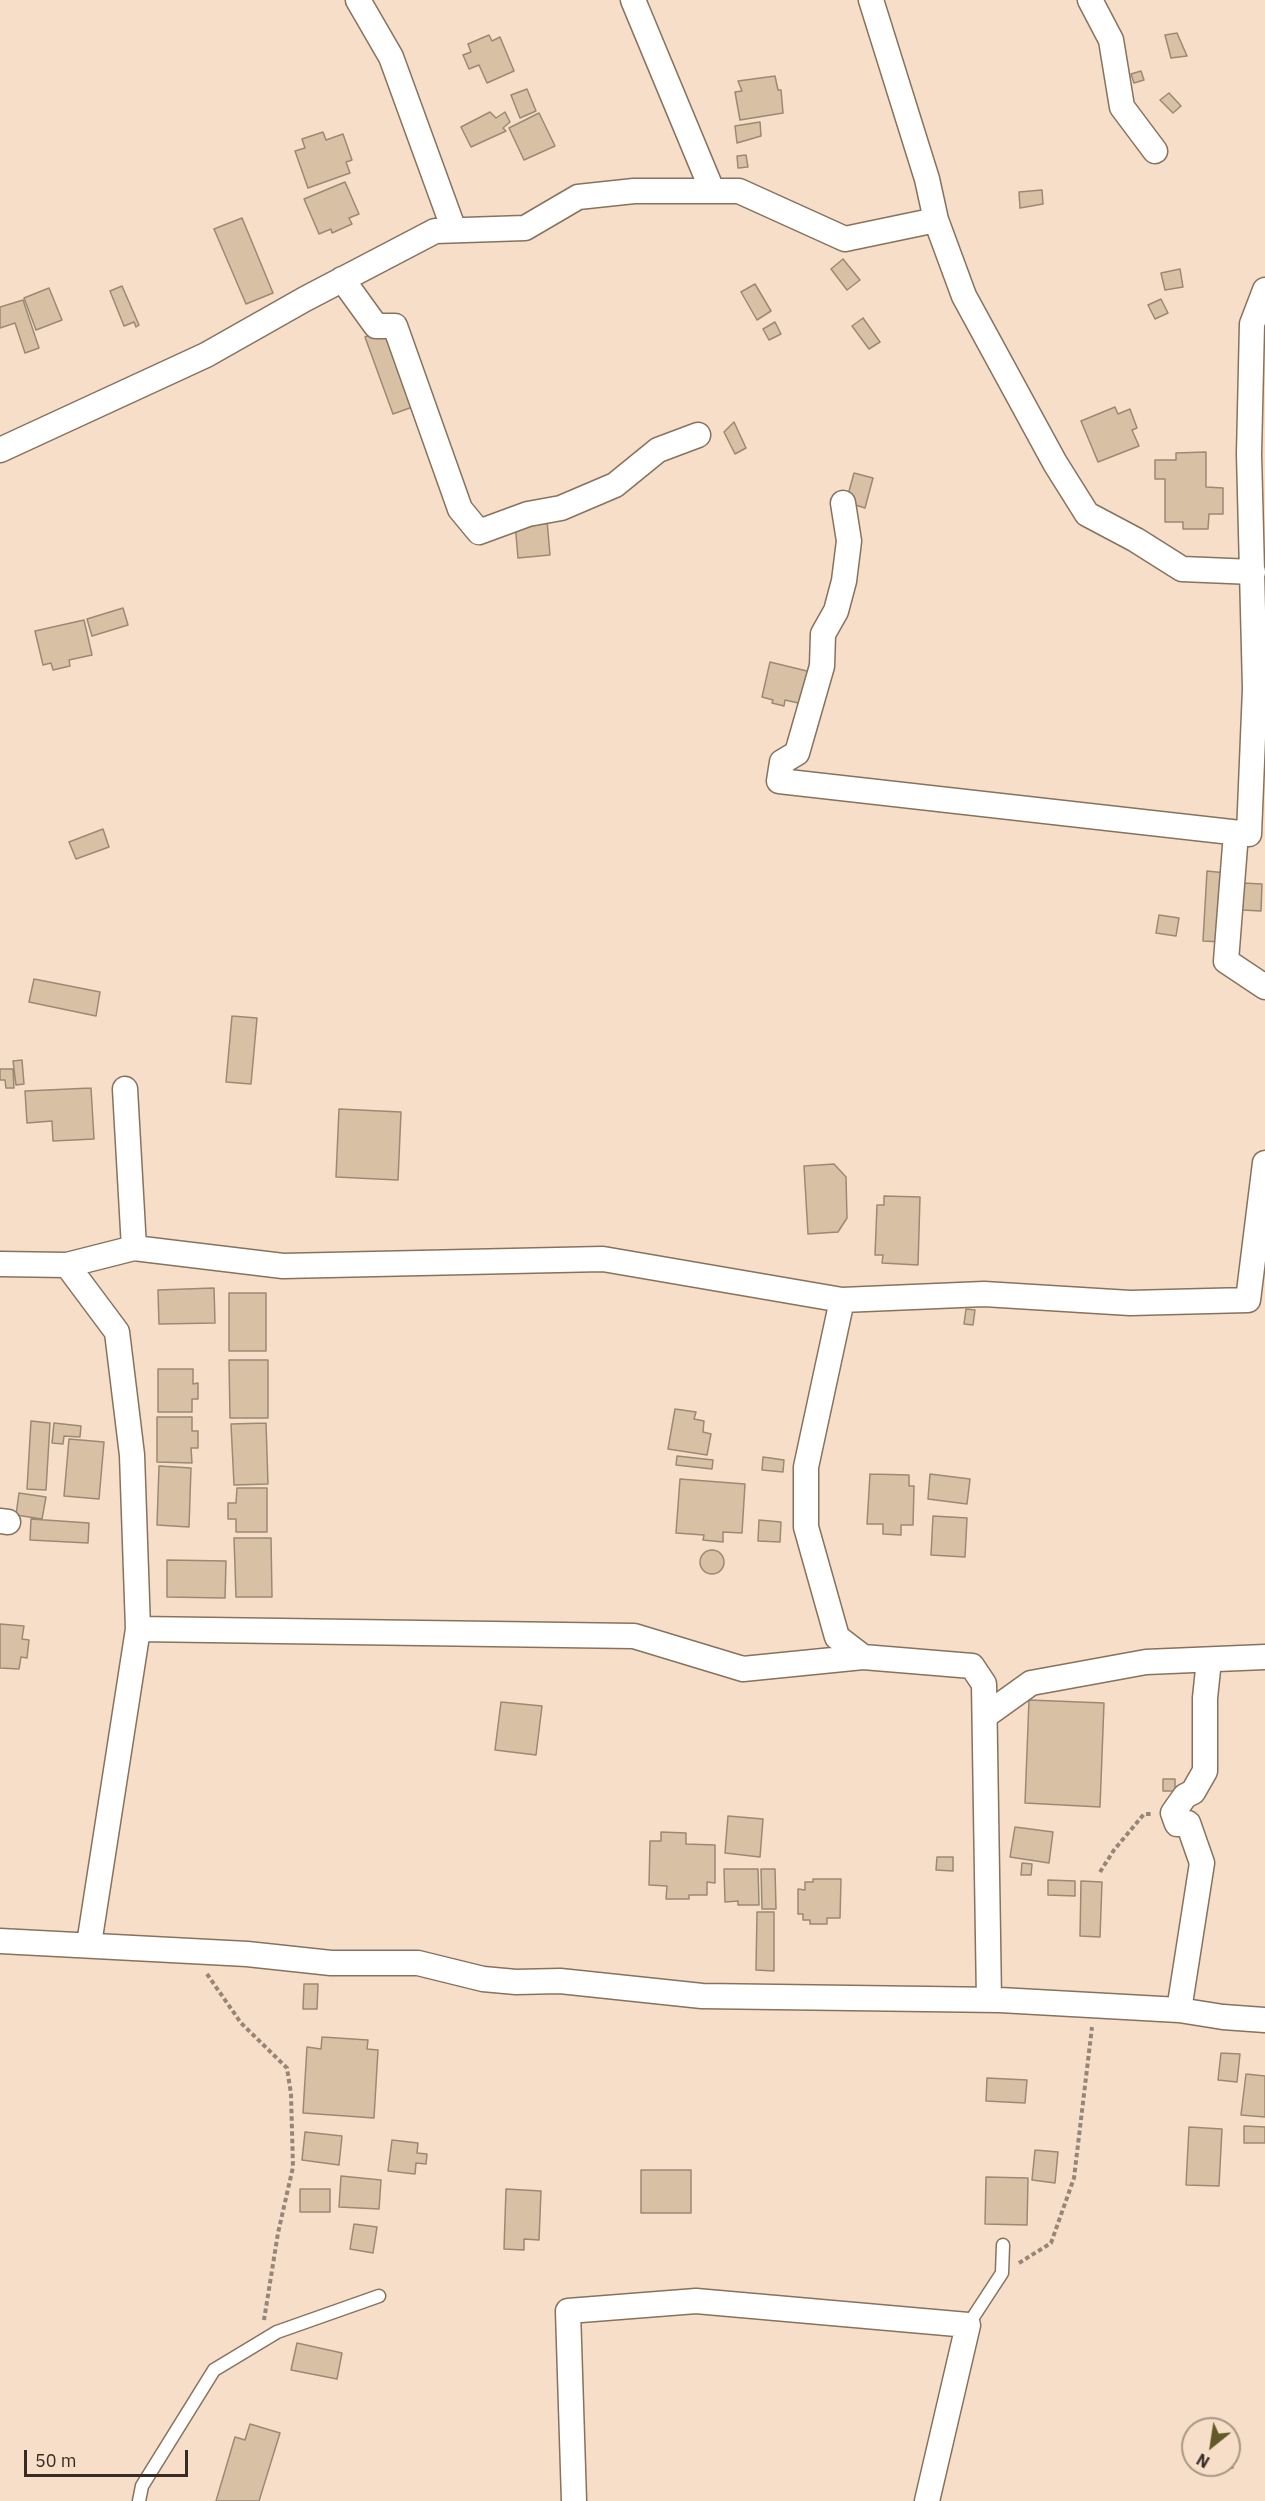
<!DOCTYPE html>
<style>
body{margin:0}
#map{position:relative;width:1265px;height:2501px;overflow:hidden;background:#f6dec8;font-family:"IBM Plex Sans",sans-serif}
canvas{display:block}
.north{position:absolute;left:1181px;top:2417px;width:60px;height:60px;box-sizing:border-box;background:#f6dec8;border:2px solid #a99786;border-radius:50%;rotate:210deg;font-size:16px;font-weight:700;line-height:24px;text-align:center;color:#362c24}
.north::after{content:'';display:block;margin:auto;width:21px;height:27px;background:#625a27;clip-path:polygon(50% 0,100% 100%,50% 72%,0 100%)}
.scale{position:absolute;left:24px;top:2450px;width:164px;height:27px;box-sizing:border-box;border:3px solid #362c24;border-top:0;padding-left:8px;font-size:18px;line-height:21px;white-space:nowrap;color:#362c24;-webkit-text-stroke:4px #f6dec8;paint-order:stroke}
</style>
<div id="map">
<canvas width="1265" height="2501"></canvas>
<div class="north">N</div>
<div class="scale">50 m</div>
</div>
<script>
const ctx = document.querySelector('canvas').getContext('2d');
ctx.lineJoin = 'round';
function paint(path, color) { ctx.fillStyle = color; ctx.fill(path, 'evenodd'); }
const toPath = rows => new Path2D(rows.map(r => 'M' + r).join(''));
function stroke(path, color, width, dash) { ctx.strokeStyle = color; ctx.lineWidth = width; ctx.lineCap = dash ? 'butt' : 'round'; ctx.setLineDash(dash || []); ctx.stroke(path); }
const building = toPath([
 [1177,33,1187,56,1171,58,1165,35,1177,33],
 [489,35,492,41,500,37,514,71,487,83,479,65,469,69,463,55,471,52,468,44,489,35],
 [1141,71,1144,80,1134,83,1131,74,1141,71],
 [775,76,778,90,781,90,783,113,740,120,735,92,742,91,738,81,775,76],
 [527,89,536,111,520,118,511,95,527,89],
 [1169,93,1181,106,1173,113,1160,100,1169,93],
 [490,112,496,118,505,112,510,122,503,128,506,131,471,147,461,127,490,112],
 [539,113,555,146,524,160,509,128,539,113],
 [760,122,761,136,737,143,735,126,760,122],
 [323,132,326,140,343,134,352,160,346,162,350,173,308,188,295,151,305,148,302,139,323,132],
 [746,155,748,167,738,168,737,156,746,155],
 [345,182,359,214,349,218,352,224,332,233,331,229,319,234,304,199,345,182],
 [1042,190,1043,204,1020,208,1019,192,1042,190],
 [242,218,273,293,246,304,214,229,242,218],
 [843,259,860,280,847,290,831,269,843,259],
 [1180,269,1183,287,1165,290,1161,273,1180,269],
 [755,284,771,311,757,320,741,292,755,284],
 [122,286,139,325,136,327,134,322,124,326,110,291,122,286],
 [49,288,62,320,36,330,24,298,49,288],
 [1161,299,1168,313,1155,319,1148,305,1161,299],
 [23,300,39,348,25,353,15,323,0,328,0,307,23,300],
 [863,318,880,342,869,349,852,326,863,318],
 [775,322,781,334,769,340,763,329,775,322],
 [390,328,418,405,393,414,365,337,390,328],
 [1115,407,1118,414,1130,409,1137,428,1132,430,1139,446,1098,462,1081,421,1115,407],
 [734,422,746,448,735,454,724,432,734,422],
 [1206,452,1206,487,1223,488,1223,514,1209,514,1208,529,1183,529,1183,522,1165,522,1165,479,1155,479,1155,460,1176,460,1176,453,1206,452],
 [854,473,873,478,865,508,846,502,854,473],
 [547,520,550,555,518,558,515,523,547,520],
 [123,608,128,625,92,636,87,619,123,608],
 [84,620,92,655,69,660,70,666,53,670,51,663,43,665,35,631,84,620],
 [770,662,811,672,803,704,785,700,784,706,772,703,773,700,762,697,770,662],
 [103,829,109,847,76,859,69,842,103,829],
 [1207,871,1226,873,1222,942,1203,941,1207,871],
 [1242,883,1262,884,1261,911,1242,910,1242,883],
 [1159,915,1179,918,1176,936,1156,933,1159,915],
 [34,979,100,992,96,1016,29,1002,34,979],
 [232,1016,257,1018,251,1084,226,1082,232,1016],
 [22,1060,24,1084,16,1085,13,1061,22,1060],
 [0,1069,13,1069,14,1088,6,1088,5,1080,0,1080,0,1069],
 [91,1088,94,1139,53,1141,52,1121,27,1123,25,1091,91,1088],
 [339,1109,401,1112,398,1180,336,1177,339,1109],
 [834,1164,846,1177,847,1218,838,1232,808,1234,804,1166,834,1164],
 [884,1196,920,1197,918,1265,882,1263,883,1255,875,1255,877,1205,884,1205,884,1196],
 [214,1288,215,1323,159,1324,158,1290,214,1288],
 [229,1293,266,1293,266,1351,229,1351,229,1293],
 [966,1309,975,1310,973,1325,964,1324,966,1309],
 [229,1360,268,1360,268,1418,230,1418,229,1360],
 [158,1369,193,1369,193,1384,198,1383,198,1399,192,1399,192,1412,158,1412,158,1369],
 [675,1409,696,1412,694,1419,704,1421,703,1432,711,1434,707,1455,668,1449,675,1409],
 [157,1417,192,1417,192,1431,198,1431,198,1448,191,1448,192,1463,157,1462,157,1417],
 [31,1421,50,1423,46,1490,27,1489,31,1421],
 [54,1423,81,1426,80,1437,64,1436,63,1444,52,1443,54,1423],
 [266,1423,268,1484,234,1485,231,1424,266,1423],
 [69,1439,104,1442,99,1499,64,1496,69,1439],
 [677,1456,713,1460,712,1469,676,1465,677,1456],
 [763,1457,784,1460,783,1472,762,1470,763,1457],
 [159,1466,191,1468,189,1527,157,1525,159,1466],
 [870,1474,909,1475,909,1486,914,1486,913,1525,901,1525,901,1535,883,1534,883,1524,867,1524,870,1474],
 [930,1474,970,1479,967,1504,928,1499,930,1474],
 [680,1479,745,1484,742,1533,723,1532,723,1542,703,1540,704,1535,676,1533,680,1479],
 [237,1488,267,1488,267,1532,236,1532,236,1519,228,1519,228,1503,236,1503,237,1488],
 [19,1493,46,1497,42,1519,16,1515,19,1493],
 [933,1516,967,1518,965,1557,931,1555,933,1516],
 [31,1519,89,1523,88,1543,30,1540,31,1519],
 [759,1520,781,1522,780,1542,758,1541,759,1520],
 [234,1538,271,1538,272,1597,236,1597,234,1538],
 '700 1562a12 12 0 1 1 24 0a12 12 0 1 1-24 0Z',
 [167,1560,226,1561,225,1598,167,1597,167,1560],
 [0,1624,24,1626,22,1639,29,1640,27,1658,21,1657,19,1669,0,1668,0,1624],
 [1029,1700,1104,1703,1100,1807,1025,1803,1029,1700],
 [501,1702,542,1706,536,1755,495,1750,501,1702],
 [1163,1779,1175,1779,1175,1791,1163,1791,1163,1779],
 [728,1816,763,1819,760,1857,725,1853,728,1816],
 [1015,1827,1053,1832,1049,1863,1010,1857,1015,1827],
 [661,1832,686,1833,686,1844,715,1845,715,1883,707,1882,707,1895,689,1895,689,1899,666,1899,667,1886,649,1885,650,1841,661,1841,661,1832],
 [937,1857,953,1857,953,1871,936,1870,937,1857],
 [1022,1863,1032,1864,1031,1875,1021,1875,1022,1863],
 [724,1869,758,1869,759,1905,738,1905,738,1901,725,1902,724,1869],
 [761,1869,775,1869,776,1909,762,1909,761,1869],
 [813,1879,841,1879,840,1918,827,1918,827,1924,810,1924,810,1920,803,1920,803,1914,798,1914,798,1889,805,1890,805,1882,813,1882,813,1879],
 [1048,1880,1075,1881,1075,1896,1048,1895,1048,1880],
 [1081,1881,1102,1882,1100,1937,1080,1936,1081,1881],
 [757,1912,774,1912,774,1971,756,1970,757,1912],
 [304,1984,318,1984,317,2009,303,2009,304,1984],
 [322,2037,368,2040,367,2049,378,2050,374,2118,303,2113,307,2047,321,2049,322,2037],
 [1221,2053,1240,2054,1237,2082,1218,2080,1221,2053],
 [1246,2074,1265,2076,1265,2117,1241,2115,1246,2074],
 [987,2078,1027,2080,1025,2103,986,2101,987,2078],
 [1244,2126,1265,2127,1265,2143,1244,2143,1244,2126],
 [1189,2127,1222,2129,1219,2186,1186,2185,1189,2127],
 [305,2132,342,2136,339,2165,302,2160,305,2132],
 [392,2140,418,2143,417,2153,427,2154,426,2164,416,2163,415,2174,388,2171,392,2140],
 [1035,2150,1058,2152,1055,2183,1032,2180,1035,2150],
 [641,2170,691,2170,691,2213,641,2213,641,2170],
 [341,2176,381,2180,379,2209,339,2207,341,2176],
 [986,2177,1028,2178,1027,2225,985,2224,986,2177],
 [300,2189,330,2189,330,2212,300,2212,300,2189],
 [506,2189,541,2191,539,2240,524,2239,524,2250,504,2249,506,2189],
 [354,2224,377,2227,373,2253,350,2249,354,2224],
 [297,2343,342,2353,337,2379,291,2370,297,2343],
 [250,2424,280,2433,259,2501,216,2501,235,2437,245,2440,250,2424],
 [1229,2449,1233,2468,1205,2473,1203,2465,1229,2465,1229,2449]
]);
paint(building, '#d8c0a5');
stroke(building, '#9c8973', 1.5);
const service = toPath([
 [968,2325,1002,2273,1003,2245],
 [139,2501,142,2486,214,2370,277,2332,379,2296]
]);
const minor = toPath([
 [358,0,391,57,454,230],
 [633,0,712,190],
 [871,0,927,179,936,220,964,296,1055,463,1087,514,1136,540,1182,569,1253,572],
 [1090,0,1111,40,1122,107,1155,151],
 [342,279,376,326,395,326,460,509,479,532,528,514,561,508,615,485,658,450,698,435],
 [0,450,206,355,305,299,435,231,525,228,578,197,634,191,739,191,845,239,936,220],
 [843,503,849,541,844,581,836,611,823,634,822,666,797,753,782,762,779,781,1249,834,1255,689,1249,454,1252,324,1265,290],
 [1236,833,1226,961,1265,987],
 [125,1089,134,1248],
 [0,1264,67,1265,117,1332,132,1455,138,1629],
 [67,1265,134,1248,283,1266,603,1259,842,1300],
 [0,1521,8,1522],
 [985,1716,1031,1683,1146,1662,1265,1657],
 [0,1941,247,1954,331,1963,418,1963,483,1979,516,1982,560,1981,702,1996,1000,2000,1179,2010,1223,2017,1265,2020],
 [89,1944,138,1629,634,1636,743,1669,863,1657],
 [989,2000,984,1684,972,1666,863,1657,837,1637,806,1527,806,1467,842,1300,984,1294,1130,1303,1248,1300,1265,1163],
 [1179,2010,1202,1863,1188,1823,1177,1824,1173,1813,1185,1796,1193,1792,1205,1771,1205,1698,1209,1660],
 [574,2501,568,2311,696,2301,968,2325,927,2501]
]);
stroke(service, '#87725e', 15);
stroke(minor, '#87725e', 27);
stroke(toPath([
 [1100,1872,1114,1850,1144,1814,1151,1814],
 [207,1974,241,2023,287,2068,291,2094,293,2167,278,2233,264,2320],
 [1019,2263,1051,2243,1074,2178,1092,2027]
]), '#978677', 4, [4.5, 3]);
stroke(service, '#fff', 12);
stroke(minor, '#fff', 24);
</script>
